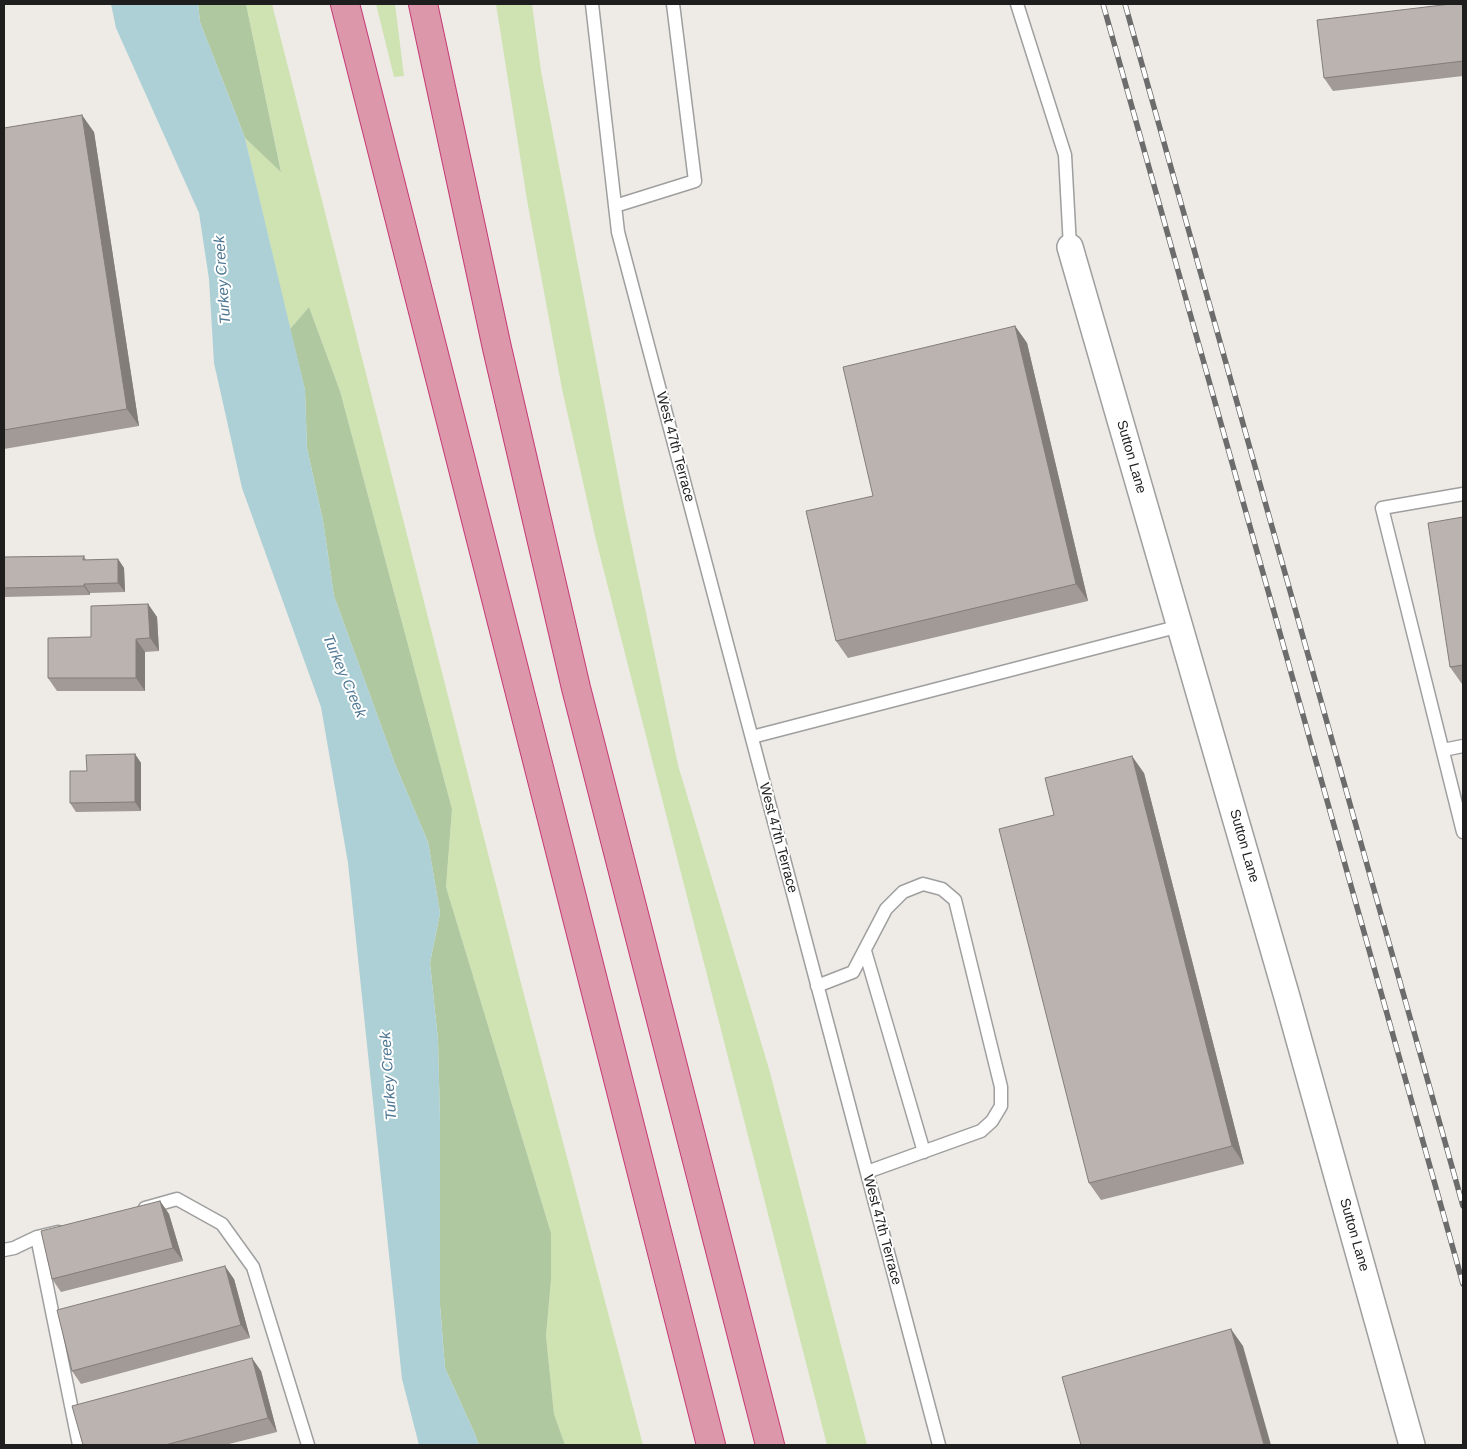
<!DOCTYPE html>
<style>
body{margin:0}
#map{position:relative;width:1467px;height:1449px;overflow:hidden;background:#eeebe6;font-family:Arial,sans-serif}
canvas{display:block}
.frame{position:absolute;inset:0;border:5px solid #1e1e1e;pointer-events:none}
</style>
<div id="map">
<canvas width="1467" height="1449"></canvas>
<div class="frame"></div>
</div>
<script>
const ctx = document.querySelector('canvas').getContext('2d');
ctx.lineJoin = 'round';
function paint(path, color) { ctx.fillStyle = color; ctx.fill(path, 'evenodd'); }
const toPath = rows => new Path2D(rows.map(r => 'M' + r).join(''));
function stroke(path, color, width, dash) { ctx.strokeStyle = color; ctx.lineWidth = width; ctx.lineCap = dash ? 'butt' : 'round'; ctx.setLineDash(dash || []); ctx.stroke(path); }
function write(font, color, halo, rows, align = 'center') {
  ctx.font = font + ' Arial,sans-serif'; ctx.lineWidth = 4; ctx.setLineDash([]); ctx.textBaseline = 'middle'; ctx.strokeStyle = halo; ctx.fillStyle = color; for (const [text, x, y, turn = 0] of rows) {
    ctx.save(); ctx.translate(x, y); ctx.rotate((+turn || 0) * Math.PI / 180); ctx.textAlign = isNaN(turn) ? turn : align; if (halo) ctx.strokeText(text, 0, 0); ctx.fillText(text, 0, 0); ctx.restore();
  }
}
paint(toPath([
 [246,4,272,4,523,991,643,1445,565,1445,554,1414,546,1336,551,1280,551,1233,446,887,452,809,340,391,309,307,290,329,245,138,281,171],
 [376,4,395,4,404,76,394,77],
 [496,4,532,4,541,71,625,513,678,765,769,1069,867,1445,827,1445,596,540,562,389,527,200]
]), '#cee2b2');
paint(toPath([
 [198,4,246,4,281,172,245,138,200,22],
 [309,307,340,391,452,809,446,887,551,1233,551,1280,546,1336,554,1414,565,1445,479,1445,474,1432,445,1368,440,1305,440,1121,438,1040,430,963,440,913,428,842,395,764,334,596,323,521,307,448,305,390,290,329]
]), '#afc8a0');
paint(toPath([
 [111,4,198,4,200,22,245,138,305,390,307,448,323,521,334,596,395,764,428,842,440,913,430,963,438,1040,440,1121,440,1305,445,1368,474,1432,479,1445,419,1445,402,1379,348,863,321,707,242,488,214,363,209,279,199,213,116,28]
]), '#acd0d6');
const lane = toPath([
 [592,4,618,232,939,1445],
 [1017,4,1065,155,1070,247],
 [615,206,695,181,673,4],
 [1463,494,1382,508,1463,832],
 [752,737,1180,626],
 [1443,750,1463,746],
 [865,951,924,1152],
 [817,986,853,972,886,909,903,892,923,884,942,889,955,900,1001,1087,1001,1106,992,1121,981,1131,867,1172],
 [145,1208,177,1199,222,1224,253,1267,308,1445],
 [37,1237,79,1445],
 [4,1250,14,1248,37,1237,58,1232]
]);
const street = toPath([
 [1070,247,1287,997,1412,1445]
]);
const highway = toPath([
 [345,4,711,1445],
 [423,4,497,348,576,688,770,1445]
]);
stroke(lane, '#9f9f9f', 15);
stroke(street, '#9f9f9f', 28);
stroke(highway, '#c53a76', 30);
stroke(lane, '#fff', 12);
stroke(street, '#fff', 25);
stroke(highway, '#dc97aa', 28);
const rail = toPath([
 [1103,4,1463,1284],
 [1125,4,1463,1206]
]);
stroke(rail, '#6c6c6c', 5.5);
stroke(rail, '#fff', 4, [11]);
paint(toPath([
 [1463,4,1463,76,1333,91,1324,78],
 [4,128,94,132,139,426,4,449],
 [1015,326,1027,343,1088,601,848,658,836,641,873,496],
 [1463,517,1463,684,1462,684,1450,667],
 [84,556,86,560,118,559,124,568,125,592,90,593,90,595,4,597,4,557],
 [148,604,157,617,159,651,145,652,145,691,57,691,48,678,91,637],
 [135,754,141,763,141,811,76,812,70,803,87,771],
 [1144,773,1244,1164,1101,1200,1089,1183,1054,815],
 [160,1201,169,1214,183,1261,61,1292,52,1279],
 [234,1279,250,1338,81,1384,72,1371],
 [261,1371,277,1432,225,1445,83,1445]
]), '#a19a96');
paint(toPath([
 [82,115,94,132,139,426,127,409],
 [1015,326,1027,343,1088,601,1076,584],
 [118,559,124,568,125,592,118,583],
 [84,584,90,593,90,595,84,586],
 [148,604,157,617,159,651,150,638],
 [136,639,145,652,145,691,136,678],
 [135,754,141,763,141,811,135,802],
 [1132,756,1144,773,1244,1164,1232,1146],
 [160,1201,169,1214,183,1261,173,1248],
 [225,1266,234,1279,250,1338,241,1325],
 [1231,1329,1243,1346,1271,1445,1264,1445],
 [252,1358,261,1371,277,1432,268,1418]
]), '#837d7a');
const building = toPath([
 [1451,4,1462,4,1463,12,1463,61,1324,78,1317,20,1451,4],
 [82,115,127,409,4,430,4,128,82,115],
 [1015,326,1076,584,836,641,806,511,873,496,843,367,1015,326],
 [1463,517,1463,665,1450,667,1428,523,1463,517],
 [84,556,83,560,118,559,118,583,84,584,84,586,4,588,4,557,84,556],
 [148,604,150,638,136,639,136,678,48,678,48,638,91,637,91,606,148,604],
 [135,754,135,802,70,803,70,771,87,771,86,755,135,754],
 [1132,756,1232,1146,1089,1183,999,829,1054,815,1045,778,1132,756],
 [160,1201,173,1248,52,1279,41,1231,160,1201],
 [225,1266,241,1325,72,1371,57,1310,225,1266],
 [1231,1329,1264,1445,1081,1445,1062,1377,1231,1329],
 [252,1358,268,1418,165,1445,83,1445,72,1406,252,1358]
]);
paint(building, '#bbb3af');
stroke(building, '#837d7a', 1);
write('14px', '#1e1e1e', '#fff', [
 ["West 47th Terrace",675,447,75],
 ["Sutton Lane",1131,457,74],
 ["West 47th Terrace",778,838,75],
 ["Sutton Lane",1244,846,74],
 ["West 47th Terrace",882,1230,75],
 ["Sutton Lane",1354,1235,74]
]);
write('italic 15px', '#507894', '#fff', [
 ["Turkey Creek",223,280,-94],
 ["Turkey Creek",344,676,67],
 ["Turkey Creek",389,1076,-94]
]);
</script>
